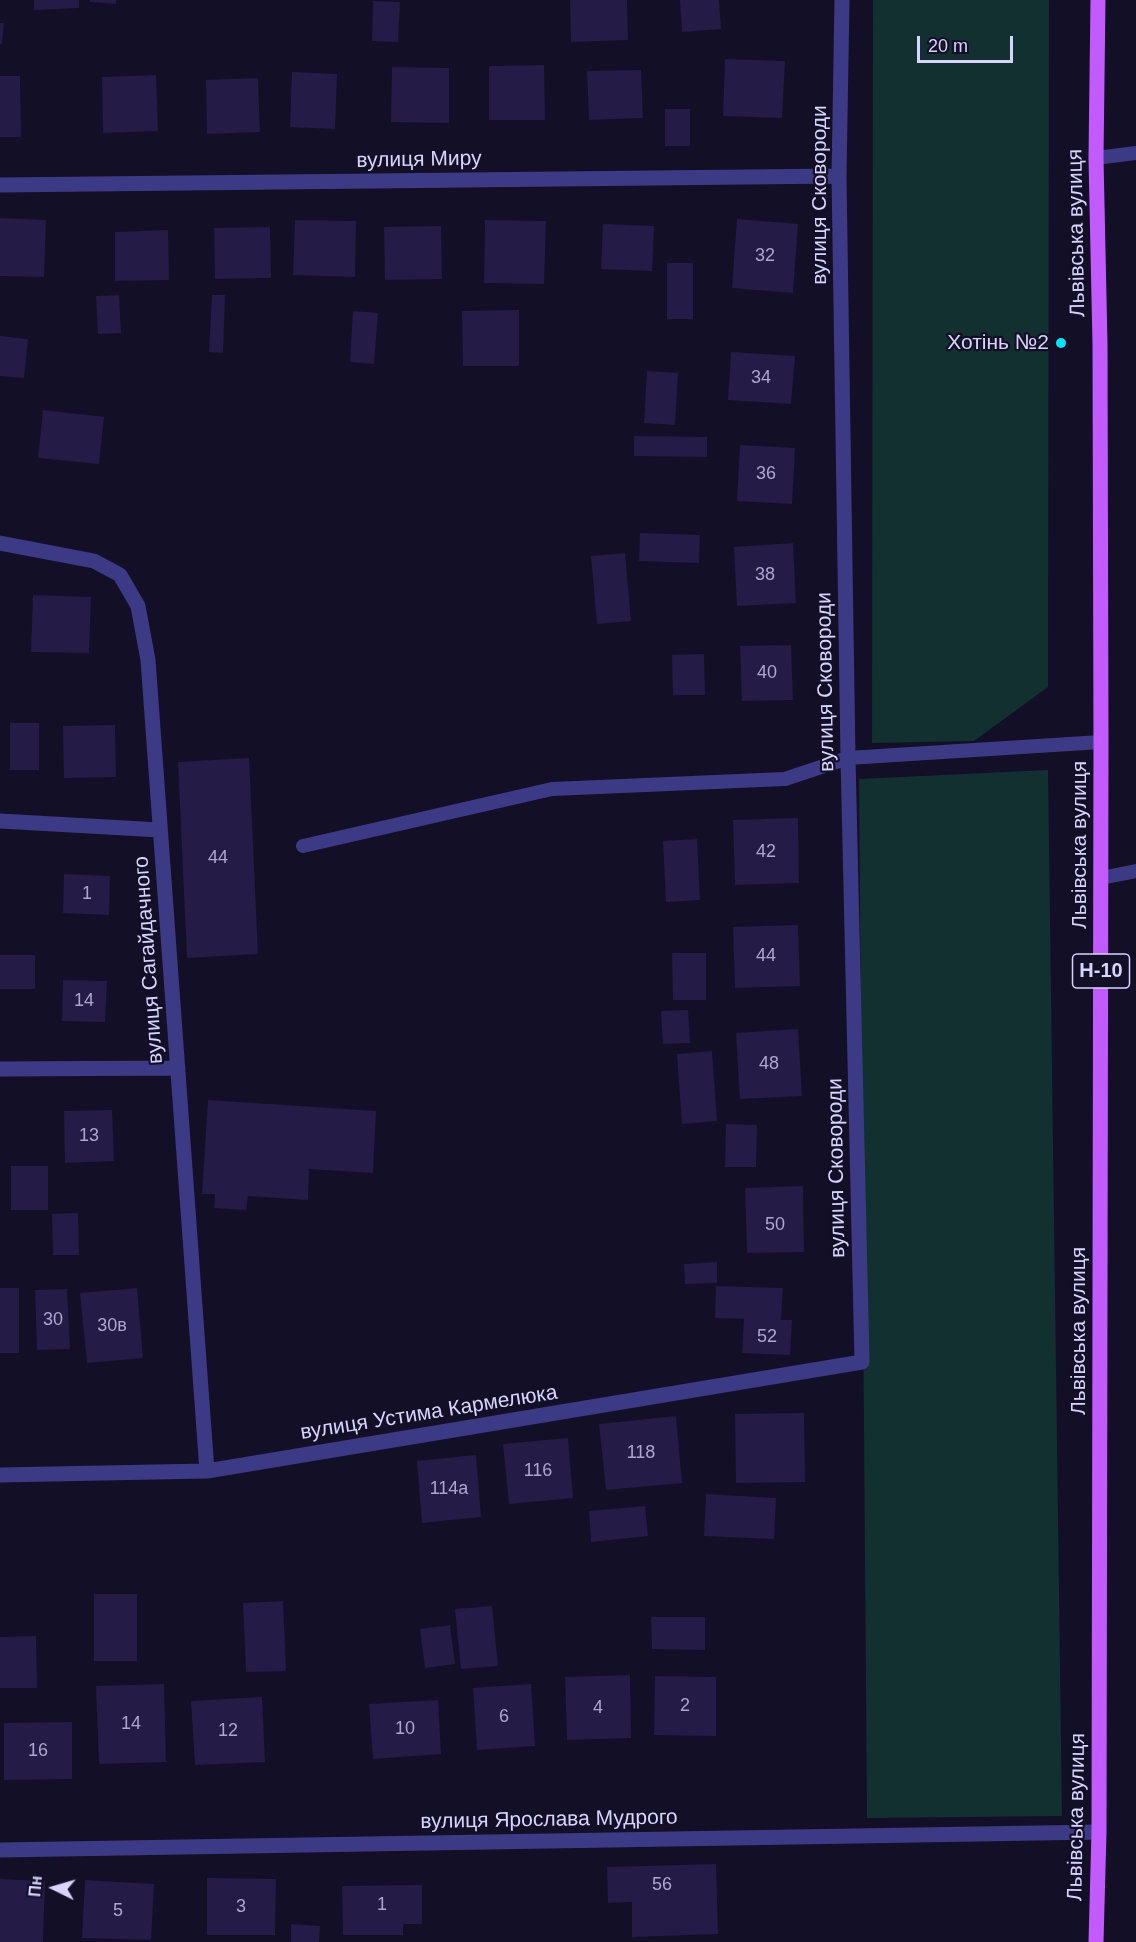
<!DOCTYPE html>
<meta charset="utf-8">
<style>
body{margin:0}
#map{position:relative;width:1136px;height:1942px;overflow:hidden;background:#130f26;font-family:Arial,sans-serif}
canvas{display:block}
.north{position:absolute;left:24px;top:1858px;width:60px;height:60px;-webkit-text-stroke:4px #130f26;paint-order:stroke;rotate:275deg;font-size:16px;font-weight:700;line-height:24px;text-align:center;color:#d9d4ff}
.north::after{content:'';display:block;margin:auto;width:21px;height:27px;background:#d9d4ff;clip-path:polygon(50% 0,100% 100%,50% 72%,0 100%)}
.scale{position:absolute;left:917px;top:36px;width:96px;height:27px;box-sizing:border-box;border:3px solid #d9d4ff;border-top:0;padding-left:8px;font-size:18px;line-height:21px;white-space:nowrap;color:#d9d4ff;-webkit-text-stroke:4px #130f26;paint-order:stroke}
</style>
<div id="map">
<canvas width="1136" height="1942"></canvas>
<div class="north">Пн</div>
<div class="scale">20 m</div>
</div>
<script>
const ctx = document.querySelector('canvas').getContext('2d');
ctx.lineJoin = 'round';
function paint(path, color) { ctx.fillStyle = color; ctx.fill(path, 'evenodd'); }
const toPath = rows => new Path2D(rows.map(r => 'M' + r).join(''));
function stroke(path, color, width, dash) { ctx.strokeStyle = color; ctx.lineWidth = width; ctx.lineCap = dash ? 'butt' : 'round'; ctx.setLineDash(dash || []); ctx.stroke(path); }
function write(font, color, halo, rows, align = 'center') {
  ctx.font = font + ' Arial,sans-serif'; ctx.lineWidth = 4.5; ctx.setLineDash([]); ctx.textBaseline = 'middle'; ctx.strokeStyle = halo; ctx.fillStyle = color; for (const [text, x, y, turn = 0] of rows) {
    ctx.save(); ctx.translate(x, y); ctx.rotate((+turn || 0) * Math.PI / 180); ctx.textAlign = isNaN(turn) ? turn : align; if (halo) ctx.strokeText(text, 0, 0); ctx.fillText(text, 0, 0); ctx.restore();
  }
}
paint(toPath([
 [873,0,1049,0,1048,687,974,741,872,743],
 [1048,770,1062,1816,867,1818,859,779]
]), '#12302f');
paint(toPath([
 [34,0,79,0,79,8,34,10],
 [90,0,116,0,116,4,90,2],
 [570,0,627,0,628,40,571,42],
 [680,0,719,0,721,29,682,32],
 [373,1,400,2,398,42,372,41],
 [0,23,4,23,2,44,0,44],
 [725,59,785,61,782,118,723,116],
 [544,65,545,120,489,120,489,66],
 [392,67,449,68,449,123,391,122],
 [641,70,643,118,589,120,587,71],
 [292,72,337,74,335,129,290,127],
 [156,75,158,131,103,133,102,77],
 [0,76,20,76,21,137,0,137],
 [258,78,260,132,207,134,206,80],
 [665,109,690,109,690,146,665,146],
 [0,218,46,220,44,277,0,276],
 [737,219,798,224,793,293,732,288],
 [295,220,356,221,355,277,293,275],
 [485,220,546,221,544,284,484,283],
 [603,224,654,226,652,271,601,269],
 [441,226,442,279,385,280,384,227],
 [270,227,271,278,215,279,214,228],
 [168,230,169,280,115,281,115,232],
 [667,263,693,263,693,319,667,319],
 [119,295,121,333,98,334,96,296],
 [212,295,225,295,223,353,209,352],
 [519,310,519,366,463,366,462,311],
 [353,311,378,313,374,364,350,362],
 [0,336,28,339,24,378,0,376],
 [731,352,795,356,791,404,728,400],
 [647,371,678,373,675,425,644,423],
 [43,410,104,417,99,464,38,458],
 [634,436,707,437,707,457,634,456],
 [740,445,795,448,792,504,737,501],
 [640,533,700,535,699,563,639,561],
 [793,543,796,603,737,606,734,547],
 [625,553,631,621,597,624,591,556],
 [33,595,91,597,89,653,31,652],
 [791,645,793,700,742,701,740,646],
 [704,654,705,695,673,695,672,655],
 [10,723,39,723,39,770,10,770],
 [115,725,116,777,64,778,63,726],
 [249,758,258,954,187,958,178,762],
 [798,818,799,883,735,885,733,820],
 [697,839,700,900,666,902,663,841],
 [64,874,110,876,109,915,63,913],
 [798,925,800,986,735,988,733,927],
 [672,953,706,953,706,1000,673,1000],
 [0,955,35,955,35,989,0,989],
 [63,980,107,981,105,1022,62,1021],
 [688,1010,690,1043,663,1044,661,1011],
 [798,1029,802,1096,740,1099,736,1033],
 [712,1051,717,1121,682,1124,677,1054],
 [208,1100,376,1111,373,1173,309,1169,308,1200,248,1196,246,1210,214,1208,215,1194,202,1194],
 [112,1110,114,1161,65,1163,64,1111],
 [726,1124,757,1125,756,1167,725,1167],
 [11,1166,48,1166,48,1210,11,1210],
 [803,1186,804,1252,747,1253,745,1188],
 [78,1213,79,1255,53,1255,52,1214],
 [717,1262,717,1283,685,1284,684,1264],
 [716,1286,783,1288,781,1320,792,1320,790,1355,742,1353,744,1319,715,1318],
 [0,1288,19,1288,19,1353,0,1353],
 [137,1288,143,1358,87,1363,80,1293],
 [67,1289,70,1349,37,1350,35,1290],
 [804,1413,805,1482,736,1483,735,1414],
 [676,1416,682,1483,606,1490,599,1424],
 [568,1438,573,1498,509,1504,503,1444],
 [476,1455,481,1517,422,1523,417,1461],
 [706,1494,776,1498,774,1539,704,1536],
 [645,1506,648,1536,591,1542,589,1511],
 [94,1594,137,1594,137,1661,94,1661],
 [283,1601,286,1671,246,1672,243,1603],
 [492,1606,498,1666,461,1669,455,1609],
 [651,1617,705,1617,705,1650,652,1649],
 [450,1625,455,1664,425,1668,420,1629],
 [36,1636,37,1688,0,1688,0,1637],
 [630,1675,631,1738,567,1740,565,1677],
 [655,1676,716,1677,716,1736,654,1735],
 [164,1684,166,1762,99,1764,96,1686],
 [531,1684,535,1746,477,1750,473,1688],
 [262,1697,265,1762,195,1765,191,1701],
 [438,1700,441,1754,373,1759,369,1704],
 [72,1722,72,1779,4,1780,4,1723],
 [716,1864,718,1934,632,1937,632,1902,608,1903,607,1867],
 [207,1878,276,1879,275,1935,207,1935],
 [0,1879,45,1881,43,1942,0,1942],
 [85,1880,154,1884,151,1940,82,1938],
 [422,1885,422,1924,403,1924,403,1935,343,1935,342,1886],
 [291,1924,320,1926,319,1942,291,1942]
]), '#241b47');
stroke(toPath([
 [1096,158,1136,153],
 [303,846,552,789,785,779,848,758,1101,742],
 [1101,878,1136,871]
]), '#3d3a85', 14);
stroke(toPath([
 [0,185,839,176],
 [0,543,94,561,120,575,138,606,148,660,207,1471],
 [0,821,160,830],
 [0,1069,178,1068],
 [0,1475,207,1471,862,1362,848,758,839,176,842,0],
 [0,1850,1099,1832]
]), '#3d3a85', 15);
stroke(toPath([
 [1096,1942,1099,1832,1101,742,1100,344,1096,158,1098,0]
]), '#c25bff', 15);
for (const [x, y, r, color] of [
 [1061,343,6,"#00e5ff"]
]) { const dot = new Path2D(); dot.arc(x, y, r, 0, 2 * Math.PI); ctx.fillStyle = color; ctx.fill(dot); stroke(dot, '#130f26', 2); }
write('18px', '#aca6d1', null, [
 ["32",765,256],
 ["34",761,378],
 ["36",766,474],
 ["38",765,575],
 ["40",767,673],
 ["42",766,852],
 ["44",218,858],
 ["1",87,894],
 ["44",766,956],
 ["14",84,1001],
 ["48",769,1064],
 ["13",89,1136],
 ["50",775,1225],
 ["30",53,1320],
 ["30в",112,1326],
 ["52",767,1337],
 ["118",641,1453],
 ["116",538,1471],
 ["114а",449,1489],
 ["2",685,1706],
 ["4",598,1708],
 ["6",504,1717],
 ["14",131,1724],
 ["10",405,1729],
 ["12",228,1731],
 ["16",38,1751],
 ["56",662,1885],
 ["1",382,1905],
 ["3",241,1907],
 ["5",118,1911]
]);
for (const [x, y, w] of [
 [1101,971,57]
]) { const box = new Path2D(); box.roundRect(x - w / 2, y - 17, w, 34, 4.5); ctx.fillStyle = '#130f26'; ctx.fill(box); stroke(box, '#d9d4ff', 1.5); }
write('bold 20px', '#d9d4ff', null, [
 ["Н-10",1101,971]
]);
write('21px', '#d9d4ff', '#130f26', [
 ["вулиця Миру",419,160,-1],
 ["вулиця Сковороди",820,195,-90],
 ["Львівська вулиця",1077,233,-91],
 ["вулиця Сковороди",826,682,-91],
 ["Львівська вулиця",1080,845,-90],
 ["вулиця Сагайдачного",149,960,-94],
 ["вулиця Сковороди",837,1168,-91],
 ["Львівська вулиця",1079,1331,-90],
 ["вулиця Устима Кармелюка",429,1413,-9],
 ["Львівська вулиця",1077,1817,-89],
 ["вулиця Ярослава Мудрого",549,1820,-1]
]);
write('21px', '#d9d4ff', '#130f26', [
 ["Хотінь №2",1049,343]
], 'right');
</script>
